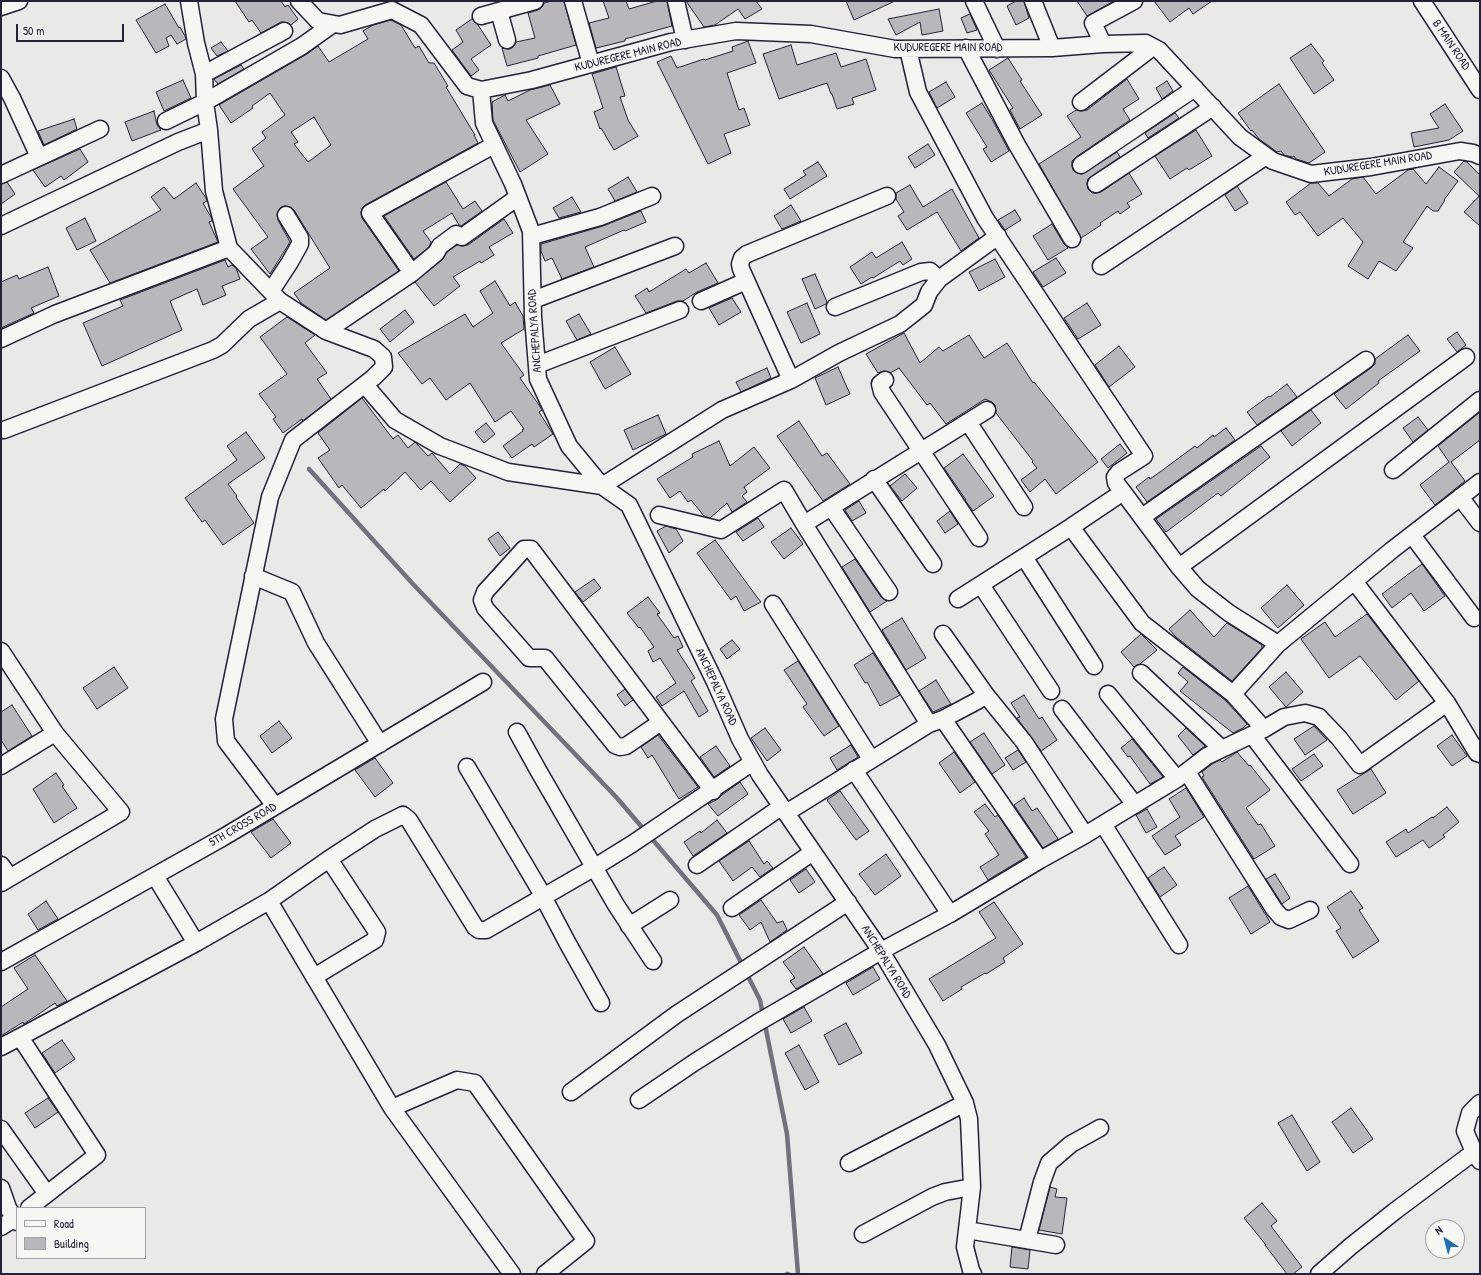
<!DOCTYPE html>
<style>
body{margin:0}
#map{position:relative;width:1481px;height:1275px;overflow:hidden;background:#e9e9e7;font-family:"Patrick Hand",sans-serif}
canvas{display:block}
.frame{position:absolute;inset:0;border:2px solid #22223b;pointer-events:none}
.legend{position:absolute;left:16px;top:1207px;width:130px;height:52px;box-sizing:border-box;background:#f6f6f2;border:1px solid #a1a1a9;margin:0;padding:5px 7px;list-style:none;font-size:12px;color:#22223b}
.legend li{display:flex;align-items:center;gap:8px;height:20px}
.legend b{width:20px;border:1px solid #a1a1a9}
.north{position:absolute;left:1425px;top:1219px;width:40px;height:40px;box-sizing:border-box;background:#f6f6f2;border:1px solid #a1a1a9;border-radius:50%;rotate:324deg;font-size:11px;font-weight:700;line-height:16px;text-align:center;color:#22223b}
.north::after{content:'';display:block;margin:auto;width:14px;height:18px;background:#1f6fb2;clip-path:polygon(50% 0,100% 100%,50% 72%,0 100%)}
.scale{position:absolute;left:16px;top:24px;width:108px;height:18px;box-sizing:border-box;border:2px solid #22223b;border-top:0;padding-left:5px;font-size:12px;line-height:14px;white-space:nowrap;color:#22223b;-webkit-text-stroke:3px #f6f6f2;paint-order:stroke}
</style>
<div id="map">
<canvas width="1481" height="1275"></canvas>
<div class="frame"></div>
<ul class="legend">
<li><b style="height:5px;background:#f6f6f2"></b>Road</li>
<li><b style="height:11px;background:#b8b8bc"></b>Building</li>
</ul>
<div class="north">N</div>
<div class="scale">50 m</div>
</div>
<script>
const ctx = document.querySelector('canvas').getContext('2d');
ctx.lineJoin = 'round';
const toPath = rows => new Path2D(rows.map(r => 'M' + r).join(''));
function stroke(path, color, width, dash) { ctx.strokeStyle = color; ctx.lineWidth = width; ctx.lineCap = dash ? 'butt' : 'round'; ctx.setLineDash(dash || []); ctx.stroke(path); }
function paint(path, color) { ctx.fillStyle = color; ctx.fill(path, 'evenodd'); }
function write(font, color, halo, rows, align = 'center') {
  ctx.font = font + ' "Patrick Hand",sans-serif'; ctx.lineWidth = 3; ctx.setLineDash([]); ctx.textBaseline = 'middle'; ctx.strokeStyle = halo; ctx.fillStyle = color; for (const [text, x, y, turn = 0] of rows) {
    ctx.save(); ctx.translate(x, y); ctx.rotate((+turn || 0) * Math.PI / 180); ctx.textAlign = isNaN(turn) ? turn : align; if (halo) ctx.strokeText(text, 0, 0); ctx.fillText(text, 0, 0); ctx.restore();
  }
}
stroke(toPath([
 [309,469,412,583,617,798,717,915,760,1000,787,1134,798,1274],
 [787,1274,788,1274]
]), '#71717f', 4.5);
const building = toPath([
 [235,1,281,1,285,7,288,5,298,19,291,25,289,23,281,22,261,33,252,20,249,22,235,1],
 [552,1,564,1,576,45,538,56,538,58,507,66,502,48,510,49,514,46,516,42,535,38,528,13,538,10,542,7,544,3,552,1],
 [603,1,626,1,629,9,657,1,667,1,672,26,625,39,625,41,596,48,589,23,609,18,603,1],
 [686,1,756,1,762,9,745,19,738,9,715,25,704,27,686,1],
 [846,1,895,1,854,20,846,1],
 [1016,1,1024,1,1029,18,1016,25,1007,6,1016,1],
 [1077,1,1114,1,1087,16,1077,1],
 [1154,1,1212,1,1193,14,1189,8,1170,22,1154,1],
 [165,4,179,28,180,27,185,36,186,39,177,44,171,35,166,38,169,46,156,53,136,20,165,4],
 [939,9,943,31,922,35,920,22,896,35,888,19,939,9],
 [970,14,977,30,967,33,961,18,970,14],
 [472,19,478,25,491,45,471,59,479,70,471,76,452,50,463,42,456,30,472,19],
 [391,20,401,25,415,48,419,46,429,63,434,63,448,86,446,87,475,135,474,135,478,143,365,205,362,208,361,213,362,218,399,271,326,320,301,303,294,293,330,268,294,210,290,207,285,206,281,207,278,211,277,215,278,220,290,242,270,274,251,249,268,237,233,189,264,166,252,149,266,138,262,132,285,115,270,93,252,106,253,108,231,123,219,105,307,54,318,46,329,62,368,39,363,31,373,25,391,20],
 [314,117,331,145,308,162,294,144,298,142,291,132,314,117],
 [748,41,756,63,727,73,739,110,744,108,750,125,724,134,731,153,708,164,657,62,671,56,677,68,704,59,705,60,733,51,732,47,748,41],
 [221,42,228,51,217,56,211,48,221,42],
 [1311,44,1324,61,1322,63,1334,80,1314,94,1290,58,1311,44],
 [791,45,797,65,836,53,841,67,866,59,876,90,852,98,854,104,837,109,832,94,831,94,827,83,779,99,763,54,791,45],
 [1008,58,1022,80,1020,81,1042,115,1020,129,1010,110,1013,108,989,70,1008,58],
 [241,65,244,69,218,84,214,79,241,65],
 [616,67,625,96,620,97,628,120,638,136,614,150,601,128,600,129,594,112,603,108,592,74,616,67],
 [1127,79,1139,99,1123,109,1130,120,1076,157,1072,161,1072,166,1073,170,1077,173,1082,174,1117,152,1120,157,1088,179,1087,184,1088,189,1092,193,1096,193,1101,192,1129,173,1142,194,1127,203,1130,207,1120,214,1118,211,1100,223,1101,225,1081,238,1039,164,1081,137,1067,116,1076,110,1082,111,1087,110,1127,79],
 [183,80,191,98,164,111,156,92,183,80],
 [1167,81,1173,91,1162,99,1156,88,1167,81],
 [946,82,955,97,937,108,929,92,946,82],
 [1279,84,1325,152,1309,163,1296,159,1294,156,1292,157,1284,155,1281,151,1277,152,1259,139,1252,130,1251,131,1238,113,1279,84],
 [550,85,560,104,526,120,548,154,520,172,493,120,492,102,505,95,508,101,530,90,550,85],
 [982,103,993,121,1009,151,991,162,983,149,987,147,966,113,982,103],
 [1445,104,1463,131,1449,140,1414,147,1411,133,1439,128,1430,114,1445,104],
 [154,111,157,125,161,130,132,141,125,122,154,111],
 [1175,113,1179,118,1148,138,1145,133,1175,113],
 [74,119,77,129,44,145,38,131,74,119],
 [1196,130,1212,156,1189,170,1187,168,1170,179,1155,156,1196,130],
 [928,144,935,155,915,168,908,157,928,144],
 [80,149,88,162,64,180,61,176,45,187,33,170,80,149],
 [1464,161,1467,162,1480,175,1480,226,1464,212,1479,196,1454,172,1464,161],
 [818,162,827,176,790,199,784,189,806,175,803,171,818,162],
 [1439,167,1458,181,1444,200,1445,200,1438,211,1433,211,1427,206,1403,242,1413,248,1396,271,1379,261,1368,279,1348,266,1363,242,1343,218,1318,236,1300,212,1295,215,1286,202,1311,183,1318,183,1329,196,1352,179,1363,177,1376,194,1408,170,1413,169,1426,184,1439,167],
 [628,177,637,192,615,201,608,189,628,177],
 [7,182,15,194,1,204,1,184,7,182],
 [446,182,463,209,475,201,482,211,461,226,459,225,452,213,423,231,431,242,429,247,414,259,384,216,446,182],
 [196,183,206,198,207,201,203,203,212,219,212,221,209,222,218,242,110,283,90,250,161,210,151,197,164,187,174,199,196,183],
 [910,185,923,207,952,189,979,238,961,251,937,212,907,230,898,216,904,212,896,199,896,193,910,185],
 [1237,186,1248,203,1235,211,1225,195,1237,186],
 [572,197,581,212,559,218,553,208,572,197],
 [791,205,801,221,782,229,774,216,791,205],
 [1015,210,1021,220,1005,230,998,220,1015,210],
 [641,211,646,222,625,231,624,230,585,247,594,267,562,279,552,258,545,261,541,251,541,244,603,226,641,211],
 [85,218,96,241,77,250,66,228,85,218],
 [504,219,513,233,489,247,494,255,481,263,480,261,453,277,460,286,434,306,415,282,442,260,447,252,457,245,462,246,468,245,504,219],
 [1052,224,1064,244,1068,248,1048,260,1033,236,1052,224],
 [902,242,912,259,903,265,900,261,873,278,872,277,861,284,850,267,872,252,876,258,902,242],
 [1056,258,1066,273,1043,287,1033,272,1056,258],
 [995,259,1005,277,979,291,969,272,995,259],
 [225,260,228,267,232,265,236,268,240,279,222,286,226,295,203,305,197,289,170,301,182,330,102,366,83,323,123,306,120,300,225,260],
 [706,263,718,283,697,292,683,301,677,301,646,313,635,296,647,288,649,292,686,269,689,273,706,263],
 [48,267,59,296,31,308,34,313,1,328,1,282,17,275,19,279,48,267],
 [815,274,827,302,826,304,815,309,802,279,815,274],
 [495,281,510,306,515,302,523,316,524,329,501,343,524,375,520,378,539,405,542,410,539,412,553,434,534,447,532,444,512,458,503,446,523,431,522,430,524,429,511,411,495,422,470,383,446,400,430,378,422,384,398,353,465,314,473,327,493,313,480,291,495,281],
 [732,298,741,312,719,325,709,308,732,298],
 [807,303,820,334,801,343,787,312,807,303],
 [1087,303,1101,325,1078,339,1064,318,1087,303],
 [405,310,414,322,390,342,380,329,405,310],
 [579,314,591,334,577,340,566,321,579,314],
 [287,317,315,335,305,343,327,373,317,379,331,399,303,421,302,419,283,433,273,419,276,417,259,394,287,374,260,337,287,317],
 [1457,332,1466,345,1457,352,1447,339,1457,332],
 [904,333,920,363,939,347,943,351,969,335,984,358,1007,343,1033,383,1034,382,1098,462,1056,494,1045,479,1030,492,1021,480,1037,468,1032,462,1033,461,996,413,995,405,992,402,985,399,946,424,930,403,927,405,899,368,890,373,884,371,878,373,866,354,904,333],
 [1408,335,1420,351,1378,381,1379,383,1346,409,1334,394,1371,368,1375,364,1375,359,1408,335],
 [1119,346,1135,367,1109,387,1095,365,1119,346],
 [615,347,631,374,605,389,590,362,615,347],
 [838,367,850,394,826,405,815,378,838,367],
 [767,368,771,378,741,392,736,382,767,368],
 [1287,384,1297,397,1257,425,1247,412,1269,396,1270,397,1287,384],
 [362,398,393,439,398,435,408,448,415,442,416,443,428,456,432,453,450,474,460,464,465,466,476,478,450,502,431,481,421,490,405,472,385,491,384,489,361,508,342,485,339,488,318,458,330,450,318,433,362,398],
 [1311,410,1321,423,1292,446,1281,431,1311,410],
 [1480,412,1480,440,1451,462,1465,481,1435,505,1420,485,1449,462,1438,446,1480,412],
 [658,415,666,434,633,450,624,430,658,415],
 [1418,417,1428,430,1413,442,1403,428,1418,417],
 [799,421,822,456,827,453,850,484,823,501,777,436,799,421],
 [486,423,495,434,484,443,475,432,486,423],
 [1226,428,1235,440,1147,502,1136,487,1149,477,1150,479,1160,472,1195,446,1197,448,1213,435,1214,437,1226,428],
 [246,432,265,458,228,484,237,496,236,497,254,523,223,545,205,520,202,522,185,498,237,460,227,446,246,432],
 [719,441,730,466,754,447,770,468,744,487,747,492,742,496,747,502,732,512,727,503,710,518,704,516,691,500,688,502,680,491,670,498,657,479,693,457,692,454,719,441],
 [1120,444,1127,453,1108,468,1101,459,1120,444],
 [1261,446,1270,457,1221,496,1218,493,1166,532,1156,519,1261,446],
 [963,454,994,496,973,511,965,500,966,500,944,468,963,454],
 [905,474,917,488,902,501,890,486,905,474],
 [859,501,866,513,852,521,845,510,859,501],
 [950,511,958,524,945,533,937,521,950,511],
 [758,518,764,527,743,541,736,532,758,518],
 [666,526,676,529,683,541,669,553,657,531,666,526],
 [791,528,803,544,784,559,771,542,791,528],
 [498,532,510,548,500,556,488,539,498,532],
 [715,540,757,597,761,602,744,611,736,596,731,600,697,553,715,540],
 [855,559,881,597,887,601,870,612,842,567,855,559],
 [1422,564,1445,596,1424,611,1411,593,1392,608,1382,594,1422,564],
 [594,579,601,588,583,602,575,592,594,579],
 [1287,585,1304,605,1278,628,1261,608,1287,585],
 [648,597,660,613,657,614,674,638,678,636,683,647,677,650,695,678,691,681,708,711,699,717,684,691,662,706,656,697,676,683,660,658,653,662,648,651,654,647,640,627,639,628,627,613,648,597],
 [1190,610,1214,637,1227,623,1262,645,1262,648,1232,681,1176,637,1169,629,1190,610],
 [1367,614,1419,681,1396,700,1360,656,1329,678,1301,639,1325,622,1335,637,1367,614],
 [902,618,926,658,906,670,882,630,902,618],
 [1141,634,1157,650,1140,664,1134,667,1121,652,1141,634],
 [732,640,740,649,727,659,720,649,732,640],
 [873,653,900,695,880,706,867,682,865,683,854,665,873,653],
 [798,661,839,726,824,736,803,707,807,704,784,670,798,661],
 [114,667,128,688,97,709,83,688,114,667],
 [1183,667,1226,701,1247,724,1243,728,1233,733,1180,691,1188,682,1178,673,1183,667],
 [1286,672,1303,692,1286,707,1269,687,1286,672],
 [936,680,951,704,933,712,919,691,936,680],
 [625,689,633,700,625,706,617,695,625,689],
 [1024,695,1039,719,1042,717,1057,740,1041,751,1017,718,1020,717,1011,703,1024,695],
 [12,705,32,736,8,751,1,740,1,712,12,705],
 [279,721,292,738,272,753,260,736,279,721],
 [1314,726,1327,740,1305,755,1294,739,1314,726],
 [765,728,781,750,767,761,751,738,765,728],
 [1186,728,1205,746,1193,755,1178,736,1186,728],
 [984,733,1005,765,992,774,970,742,984,733],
 [658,735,698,787,679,799,652,755,648,758,641,747,658,735],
 [1452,735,1467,756,1452,766,1437,746,1452,735],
 [1132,739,1163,777,1150,784,1130,756,1128,757,1121,748,1132,739],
 [851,745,858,757,837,770,830,758,851,745],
 [716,746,730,766,714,777,700,757,716,746],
 [1018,750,1026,762,1013,770,1005,758,1018,750],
 [954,752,975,782,960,793,939,763,954,752],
 [1237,752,1249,766,1250,765,1270,790,1246,808,1258,825,1261,824,1275,846,1254,859,1202,777,1204,776,1202,772,1212,764,1220,760,1222,762,1237,752],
 [1314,754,1323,766,1301,781,1292,769,1314,754],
 [375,758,393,783,375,797,355,770,375,758],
 [1371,769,1386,793,1353,814,1337,790,1371,769],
 [56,773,64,785,62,786,77,808,54,823,33,789,56,773],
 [740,782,748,794,718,816,708,804,718,799,722,795,740,782],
 [1186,788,1204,817,1175,836,1181,845,1165,855,1152,836,1180,817,1169,799,1186,788],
 [840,791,869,831,856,840,827,800,840,791],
 [1024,798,1032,811,1037,808,1058,839,1043,848,1014,805,1024,798],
 [985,804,995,817,998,815,1026,857,988,880,980,867,999,855,985,834,989,831,974,812,985,804],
 [1447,807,1459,822,1443,835,1445,837,1429,848,1423,840,1396,857,1386,842,1406,829,1408,833,1432,817,1433,818,1447,807],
 [1147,809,1157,827,1146,833,1136,815,1147,809],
 [273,819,291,843,271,858,251,832,273,819],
 [717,820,727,833,693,856,684,842,700,831,701,833,717,820],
 [749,841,764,864,767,861,773,868,760,877,752,867,733,881,719,861,749,841],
 [886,854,901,876,875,895,859,874,886,854],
 [1164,867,1177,885,1160,897,1148,878,1164,867],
 [806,869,815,882,799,893,790,880,806,869],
 [1275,874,1290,898,1282,904,1266,879,1275,874],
 [1248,886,1270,922,1251,934,1229,898,1248,886],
 [1351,891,1363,908,1359,910,1379,941,1353,958,1336,931,1341,928,1327,907,1351,891],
 [761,900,777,923,783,921,787,930,770,942,761,922,750,930,739,915,761,900],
 [46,901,58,919,38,930,28,914,46,901],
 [994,902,1023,944,1003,958,1005,962,986,974,985,973,961,987,962,989,943,1001,929,979,996,938,979,912,994,902],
 [804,947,823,974,796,989,790,981,795,978,783,962,804,947],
 [35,955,67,1001,57,1006,55,1003,24,1024,23,1022,1,1036,1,1007,28,989,14,968,35,955],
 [873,967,880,979,853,995,846,983,873,967],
 [804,1007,812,1021,791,1033,783,1019,804,1007],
 [846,1023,862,1053,839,1065,824,1035,846,1023],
 [62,1040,75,1059,55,1073,42,1053,62,1040],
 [799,1045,819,1082,805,1090,785,1053,799,1045],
 [48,1098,58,1112,35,1128,25,1113,48,1098],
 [1351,1108,1373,1139,1353,1153,1332,1122,1351,1108],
 [1292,1115,1320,1162,1307,1171,1278,1123,1292,1115],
 [1050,1187,1057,1189,1055,1197,1067,1198,1062,1234,1039,1230,1050,1187],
 [1262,1203,1277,1221,1271,1226,1302,1267,1293,1274,1287,1274,1265,1245,1266,1245,1244,1218,1262,1203],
 [1012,1247,1030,1250,1028,1269,1010,1267,1012,1247]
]);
paint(building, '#b8b8bc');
stroke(building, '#22223b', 1);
const minor = toPath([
 [189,1,196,43,204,74,205,102,209,130,214,191,229,248,280,301,326,331,374,349,383,357,384,367,373,378,293,440,270,497,224,719,226,741,275,806],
 [299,1,318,21,340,25,392,10,421,25,467,86,481,90,532,80,671,42,736,31,811,34,895,49,1052,48,1103,44,1146,43,1159,50,1240,137,1273,161,1311,174,1371,167,1460,151,1473,153,1480,156],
 [573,1,591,64],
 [676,1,685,40],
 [974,1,997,49],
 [1033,1,1052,48],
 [1422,1,1480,90],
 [1,7,19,1],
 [499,11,507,40],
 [481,16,535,1],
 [1103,44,1093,23,1134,1],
 [966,48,1017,145,1072,239],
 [908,49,918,92,985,218,1144,456,1119,472,1115,477,1116,483,1123,492,1071,527,958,599],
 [204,74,284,31],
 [1,78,12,98,39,157],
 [481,90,484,123,513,184,531,231,533,317,538,379,569,446,602,486,629,505,715,682,740,739,760,775,881,951,937,1045,965,1103,969,1119,972,1187,965,1247,971,1270,973,1274],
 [1081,102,1153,47],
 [166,121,205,102,302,46,333,24],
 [1081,165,1195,88],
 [1,175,100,129],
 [1096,184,1213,107],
 [1,226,178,142,209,130],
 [532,236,600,217,652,196],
 [1101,266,1266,156],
 [412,273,436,253,440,246,456,234,462,237,518,197],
 [271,291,290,262,300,244,300,238,286,215],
 [533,300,675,246],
 [701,301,746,281],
 [835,307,921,272,930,271,939,279],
 [326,331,412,273,370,213,494,145],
 [1,339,55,314,229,248],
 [537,365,680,310],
 [791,380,741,269,740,264,742,258,747,254,887,196],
 [885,380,880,384,882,392,979,538],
 [365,385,395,420,440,446,508,472,602,486,722,410,791,380,839,353,900,324,924,305,929,292,939,279,998,236],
 [968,422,1024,507],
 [4,430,213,350,222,345,249,319,280,301],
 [1393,470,1480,400],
 [874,479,933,564],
 [1123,492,1179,567,1198,589,1229,613,1278,644,1392,550,1480,482],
 [1460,497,1480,523],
 [831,507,889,592],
 [659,515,721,530,784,490,804,524,987,410],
 [1142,517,1366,360],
 [804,524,929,724],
 [1071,527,1142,623,1233,694,1264,729],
 [1412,535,1474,618],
 [1024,557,1094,666],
 [1179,567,1466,357],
 [253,576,292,592,316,643,380,744],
 [1354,581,1447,703,1477,753,1480,754],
 [981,585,1051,691],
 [773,604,871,759],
 [1,651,55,733,121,812,1,883],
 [1141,673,1222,749],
 [1108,694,1177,779],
 [1233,694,1278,644],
 [986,695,1024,742,1085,835],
 [1062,709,1135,805],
 [943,719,1040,860],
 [661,722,626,746,620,747,615,745,545,658,529,658,485,608,482,600,485,592,524,549,531,549,537,557,713,791],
 [517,732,538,770,616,905,653,961],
 [1252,735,1350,864],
 [1,766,55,733],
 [467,767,538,887,567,942,601,1003],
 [854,770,950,914],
 [1187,772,1274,909,1281,917,1289,920,1310,910],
 [786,813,929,724,943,719,977,701,986,695,943,634],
 [1103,824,1179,945],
 [1,865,10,877],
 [697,865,781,807],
 [155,876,196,943],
 [269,901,392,1108,457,1080,475,1083,586,1241,545,1274],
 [732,908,813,852],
 [629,926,670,900],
 [1,962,222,838,483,682],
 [314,977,375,940,377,932,329,859],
 [1,1047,20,1037],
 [571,1092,677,1014,848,902],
 [639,1100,695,1062,757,1023,881,951,950,914,1040,860,1085,835,1177,779,1207,756,1264,729,1284,717,1305,713,1319,717,1339,738,1360,765,1447,703],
 [392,1108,512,1274],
 [1,1129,47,1194],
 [1474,1152,1465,1131,1470,1113,1480,1103],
 [849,1163,965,1103],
 [1,1188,8,1208,17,1222],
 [29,1208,97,1155,20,1037,196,943,269,901,329,859,375,829,403,815,409,820,475,927,479,930,486,930,595,867,632,844,753,762],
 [1,1227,17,1217],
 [967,1230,1056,1245],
 [863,1234,932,1197,945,1192,972,1187],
 [1027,1240,1042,1182,1049,1163,1071,1144,1100,1128],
 [1319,1274,1351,1246,1395,1211,1474,1152,1480,1161]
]);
stroke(minor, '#22223b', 19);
stroke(minor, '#f6f6f2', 16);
write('12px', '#22223b', '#f6f6f2', [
 ["B MAIN ROAD",1451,45,56],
 ["KUDUREGERE MAIN ROAD",948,48],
 ["KUDUREGERE MAIN ROAD",628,55,-14],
 ["KUDUREGERE MAIN ROAD",1378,164,-9],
 ["ANCHEPALYA ROAD",535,331,-94],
 ["ANCHEPALYA ROAD",716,687,65],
 ["5TH CROSS ROAD",243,825,-30],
 ["ANCHEPALYA ROAD",886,962,58]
]);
</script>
